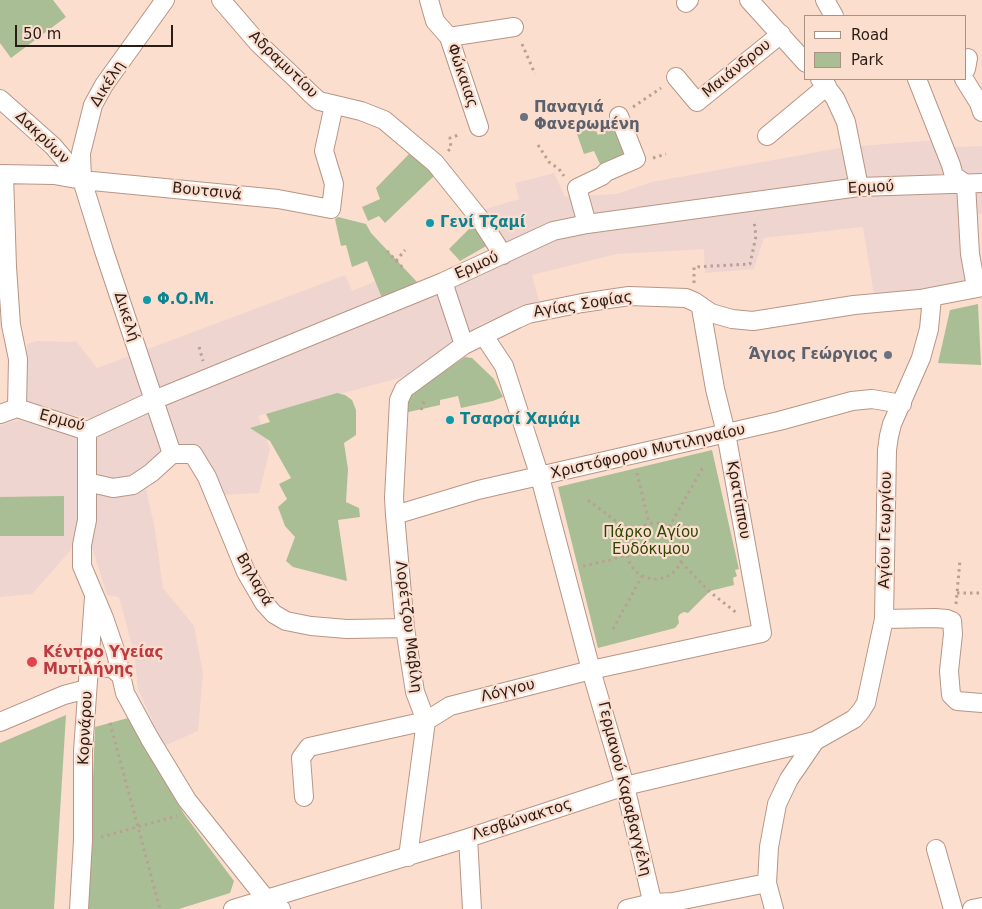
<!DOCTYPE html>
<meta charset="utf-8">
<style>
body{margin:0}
#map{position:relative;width:982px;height:909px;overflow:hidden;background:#fcdecf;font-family:"DejaVu Sans",sans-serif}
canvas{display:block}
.legend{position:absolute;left:804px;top:15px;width:162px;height:65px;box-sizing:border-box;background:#fcdecf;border:1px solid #a89185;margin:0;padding:6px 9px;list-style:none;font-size:15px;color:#2a1d16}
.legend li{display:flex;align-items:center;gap:10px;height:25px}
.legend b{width:25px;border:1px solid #a89185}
.scale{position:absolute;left:15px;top:25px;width:158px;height:22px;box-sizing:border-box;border:2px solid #2a1d16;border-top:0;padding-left:6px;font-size:15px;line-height:18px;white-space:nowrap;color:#2a1d16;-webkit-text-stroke:4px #fcdecf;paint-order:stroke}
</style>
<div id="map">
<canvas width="982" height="909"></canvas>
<ul class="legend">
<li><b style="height:6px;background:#fff"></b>Road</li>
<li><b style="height:14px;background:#aabe96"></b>Park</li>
</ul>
<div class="scale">50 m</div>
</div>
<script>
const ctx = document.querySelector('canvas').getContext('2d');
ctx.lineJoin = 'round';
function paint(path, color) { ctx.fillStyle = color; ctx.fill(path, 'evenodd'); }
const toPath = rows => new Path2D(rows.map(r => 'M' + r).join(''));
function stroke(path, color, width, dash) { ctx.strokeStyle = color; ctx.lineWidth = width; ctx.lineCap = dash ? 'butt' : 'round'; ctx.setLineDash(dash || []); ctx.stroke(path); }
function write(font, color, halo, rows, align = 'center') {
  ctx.font = font + ' "DejaVu Sans",sans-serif'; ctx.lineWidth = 4.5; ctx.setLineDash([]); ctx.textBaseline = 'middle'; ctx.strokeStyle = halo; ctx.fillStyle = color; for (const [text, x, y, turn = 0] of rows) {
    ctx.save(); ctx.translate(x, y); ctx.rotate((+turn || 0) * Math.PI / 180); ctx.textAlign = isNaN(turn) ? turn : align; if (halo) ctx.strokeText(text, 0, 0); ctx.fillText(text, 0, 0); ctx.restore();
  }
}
paint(toPath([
 [939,140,963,188,974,286,874,295,863,227,764,238,754,269,705,273,704,249,617,254,532,275,540,305,483,323,403,377,258,416,270,450,259,493,218,495,193,450,145,484,155,530,163,588,194,626,203,673,198,731,164,746,138,689,134,653,119,597,107,595,92,548,95,498,94,419,26,406,27,344,37,341,70,342,76,341,97,368,345,275,352,291,376,281,387,307,505,257,482,210,519,199,515,183,554,173,565,197,617,194,652,182,845,147],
 [982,146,982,214,969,214,956,176,952,147],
 [19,420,82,436,83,475,78,517,71,550,32,594,0,597,0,425]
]), '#efd5cf');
paint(toPath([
 [0,0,53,0,66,17,11,58,0,43],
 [594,126,598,135,615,126,626,153,600,164,594,151,584,154,577,134],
 [410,153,434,176,385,223,379,216,368,221,362,207,380,199,376,188],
 [338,217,366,224,371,233,418,283,382,298,367,261,352,267,346,245,341,246,335,219],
 [476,222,488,245,460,261,449,249],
 [978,304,981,365,938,363,950,310],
 [465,357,472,358,494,379,503,397,493,401,461,408,458,396,440,400,440,405,404,413,404,399],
 [337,393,345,395,352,400,356,410,356,435,344,443,348,469,346,502,359,508,360,517,338,520,347,581,293,567,286,561,295,537,285,526,278,507,287,499,279,484,291,478,270,441,250,428,270,422,266,414],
 [712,450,739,569,735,570,737,576,733,578,734,585,710,591,688,613,684,612,680,614,678,617,679,623,675,628,598,648,558,487],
 [64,496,64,536,0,536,0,497],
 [66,715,54,909,0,909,0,743],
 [128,718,184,814,234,881,230,893,179,909,88,909,95,727]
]), '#aabe96');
const lane = toPath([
 [89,679,95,673,110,672,120,681]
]);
const street = toPath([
 [165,0,104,85,93,105,81,153,82,180,104,251,172,454],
 [221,0,259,44,295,78,311,94,319,101,361,111,384,120,435,163,480,219,503,255],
 [429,0,435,21,449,37,479,127],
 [749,0,806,63],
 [825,0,834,16],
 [686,3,689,0],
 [449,37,514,27],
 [966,69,968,58],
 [676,77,697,102,781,34],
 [820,79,835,98,846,122,859,187],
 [917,79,951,165,954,176,966,184],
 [964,79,979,103,982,112],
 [0,99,53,146,82,180],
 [767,136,827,86],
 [0,174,54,175,82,180,278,199,331,209,334,184,324,151,334,105],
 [4,175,7,267,11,325,18,359,17,408],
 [966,184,970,254,976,287],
 [587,224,577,188,602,176,606,172,636,159,619,116],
 [443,282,464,345],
 [484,336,504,366,540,477,591,670,625,786,654,909],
 [0,414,17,408,87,431,154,400,443,282,553,231,587,224,859,187,982,183],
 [87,431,87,520,82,545,82,566,104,618,116,653,125,693,150,739,187,800,266,899,281,909],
 [87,482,113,488,133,485,151,473,172,454,193,454,207,477,246,572,264,603,274,614,286,621,311,626,347,629,405,628],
 [395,515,478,490,779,421,852,401,872,399,902,404],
 [884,619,935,618,947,619,952,621,953,634,949,671,951,695,957,701,982,703],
 [0,722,64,695,87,689],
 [304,797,301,758,309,747,426,721,450,706,591,670,762,633,726,433,715,389,701,308],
 [468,838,472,909],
 [936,849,953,909],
 [408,857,426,721,415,692,405,628,395,515,394,498,399,400,404,389,464,345,517,319,528,314,582,303,629,296,686,298,695,302,711,313,732,319,753,321,854,305,920,299,982,287],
 [79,909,83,840,83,751,94,597],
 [233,909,468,838,625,786,815,741,854,719,861,711,866,703,884,619,887,450,889,436,892,424,921,358,929,329,932,297],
 [627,909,652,903,673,902,767,883],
 [774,909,767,883,769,847,777,804,789,779,815,741],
 [972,909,982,907]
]);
stroke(lane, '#b89584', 11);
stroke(street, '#b89584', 20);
stroke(toPath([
 [522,44,535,74],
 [633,107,661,88],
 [538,145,549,162,559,169,564,176],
 [448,151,451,148,450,138,461,134],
 [653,158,666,154],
 [387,251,404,269],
 [396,261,405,250],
 [694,283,694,267,750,264,756,236,754,221],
 [199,347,203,361],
 [421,410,425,399],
 [637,473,649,523],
 [588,500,633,534],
 '627 551a28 28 0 1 1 56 0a28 28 0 1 1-56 0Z',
 [669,527,703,467],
 [681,562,710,592,738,614],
 [583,566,610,560,628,554],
 [957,593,982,593],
 [956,604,960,560],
 [613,629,642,576],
 [110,723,160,909],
 [101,837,177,816]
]), '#b8a093', 3, [2.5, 4]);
stroke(lane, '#fff', 9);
stroke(street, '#fff', 18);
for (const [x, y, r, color] of [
 [524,117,5,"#6b7280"],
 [430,223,5,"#0f9aa8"],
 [147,300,5,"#0f9aa8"],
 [888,355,5,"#6b7280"],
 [450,420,5,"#0f9aa8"],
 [32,662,6,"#e0444e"]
]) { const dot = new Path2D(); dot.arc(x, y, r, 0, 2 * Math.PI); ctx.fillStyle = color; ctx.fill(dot); stroke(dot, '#fcdecf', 2); }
write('15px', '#2a1d16', '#fcdecf', [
 ["Αδραμυτίου",283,65,44],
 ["Μαιάνδρου",737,69,-39],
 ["Φώκαιας",462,76,71],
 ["Δικέλη",108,84,-58],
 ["Δακρύων",42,138,44],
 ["Ερμού",871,188,-3],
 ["Βουτσινά",207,192,6],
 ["Ερμού",477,266,-24],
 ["Αγίας Σοφίας",583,305,-9],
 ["Δικελή",126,317,72],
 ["Ερμού",62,421,15],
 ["Χριστόφορου Μυτιληναίου",648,452,-13],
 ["Κρατίππου",738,500,80],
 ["Αγίου Γεωργίου",886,530,-89],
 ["Βηλαρά",254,580,60],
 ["Λορέτζου Μαβίλη",408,627,83],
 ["Λόγγου",508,691,-14],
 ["Κορνάρου",86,728,-87],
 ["Γερμανού Καραβαγγέλη",624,789,76],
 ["Λεσβώνακτος",522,820,-18]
]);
write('bold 15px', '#5b616d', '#fcdecf', [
 ["Παναγιά",534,108],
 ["Φανερωμένη",534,125],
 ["Άγιος Γεώργιος",878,355,"right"]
], 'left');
write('bold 15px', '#0d838f', '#fcdecf', [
 ["Γενί Τζαμί",440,223],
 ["Φ.Ο.Μ.",157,300],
 ["Τσαρσί Χαμάμ",460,420]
], 'left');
write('15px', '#2c4600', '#fcdecf', [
 ["Πάρκο Αγίου",651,533],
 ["Ευδόκιμου",651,550]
]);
write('bold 15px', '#be3a42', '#fcdecf', [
 ["Κέντρο Υγείας",43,653],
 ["Μυτιλήνης",43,670]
], 'left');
</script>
